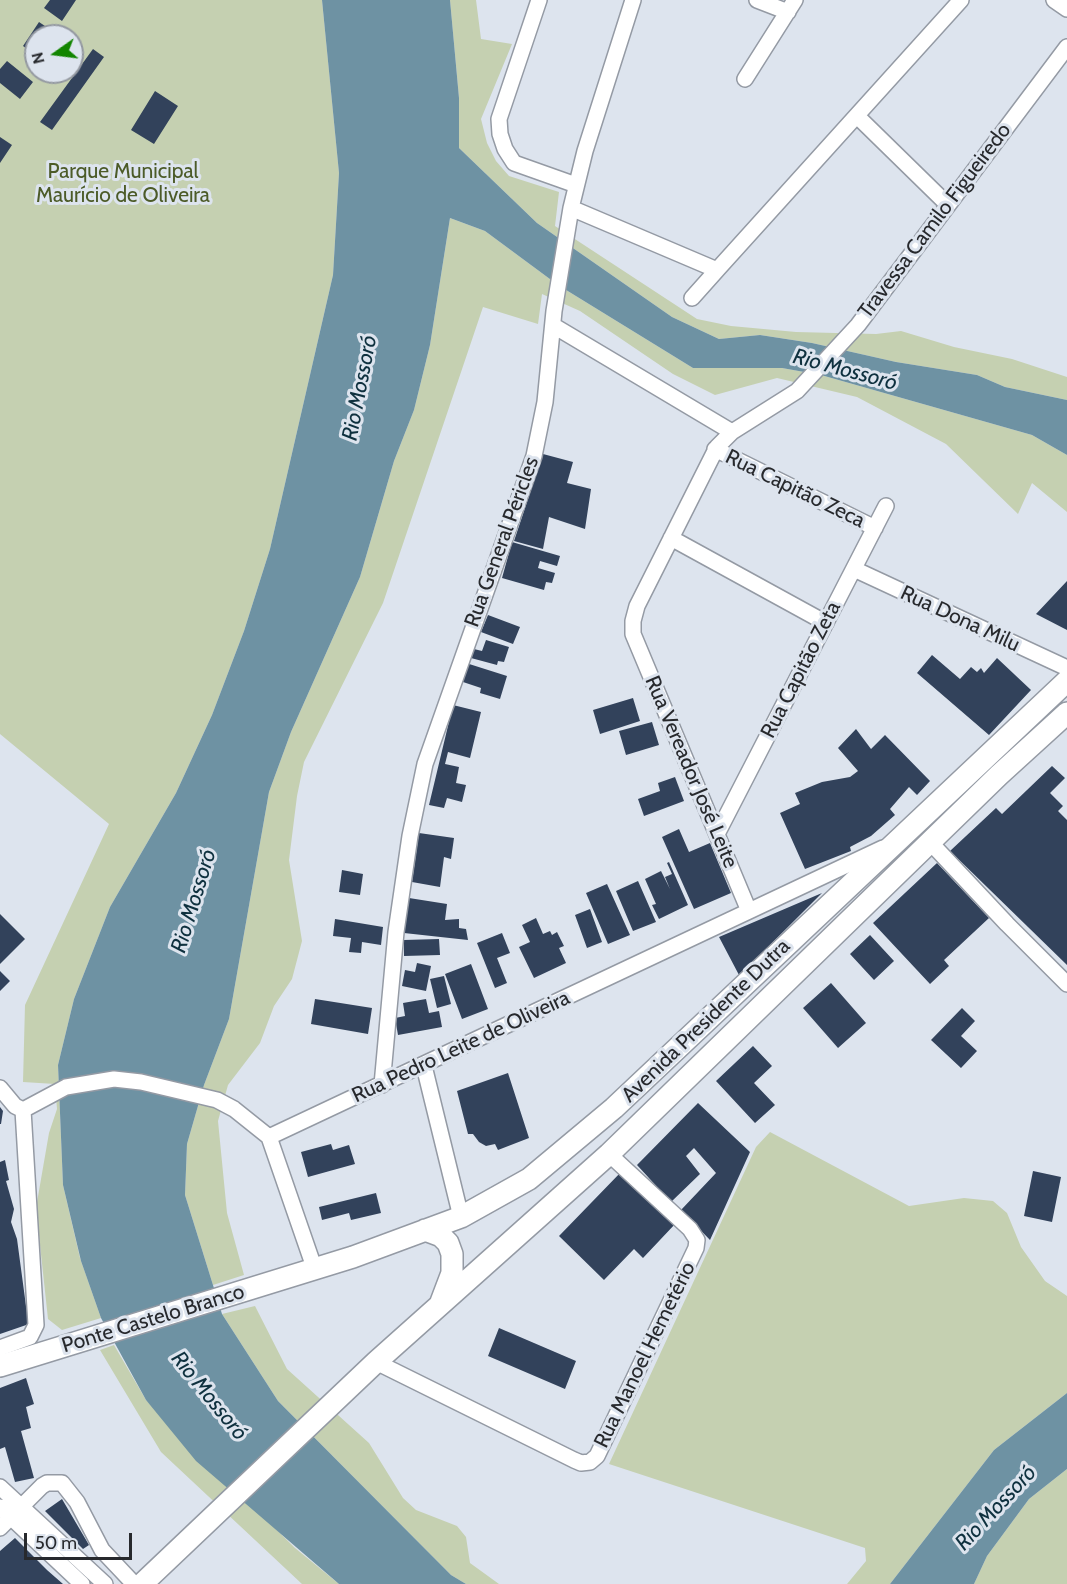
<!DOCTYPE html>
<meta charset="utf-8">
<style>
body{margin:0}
#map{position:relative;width:1067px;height:1584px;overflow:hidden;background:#dde4ee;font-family:Cabin,sans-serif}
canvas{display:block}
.north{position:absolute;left:24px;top:24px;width:60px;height:60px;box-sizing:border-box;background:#dde4ee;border:2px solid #9499a1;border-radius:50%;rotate:256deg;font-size:16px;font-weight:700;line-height:24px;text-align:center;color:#27292d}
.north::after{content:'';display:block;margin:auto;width:21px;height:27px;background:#128500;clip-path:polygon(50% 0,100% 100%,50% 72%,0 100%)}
.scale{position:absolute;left:24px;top:1533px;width:108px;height:27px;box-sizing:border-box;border:3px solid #27292d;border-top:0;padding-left:8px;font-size:18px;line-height:21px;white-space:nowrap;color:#27292d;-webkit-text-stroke:4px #dde4ee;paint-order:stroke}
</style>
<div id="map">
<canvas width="1067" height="1584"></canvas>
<div class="north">N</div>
<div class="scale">50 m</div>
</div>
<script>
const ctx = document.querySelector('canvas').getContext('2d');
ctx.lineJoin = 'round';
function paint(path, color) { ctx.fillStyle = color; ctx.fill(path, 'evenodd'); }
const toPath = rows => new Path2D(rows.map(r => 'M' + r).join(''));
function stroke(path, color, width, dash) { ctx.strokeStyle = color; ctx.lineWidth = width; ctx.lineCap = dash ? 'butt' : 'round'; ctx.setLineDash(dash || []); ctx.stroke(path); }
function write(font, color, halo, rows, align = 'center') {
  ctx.font = font + ' Cabin,sans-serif'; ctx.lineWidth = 6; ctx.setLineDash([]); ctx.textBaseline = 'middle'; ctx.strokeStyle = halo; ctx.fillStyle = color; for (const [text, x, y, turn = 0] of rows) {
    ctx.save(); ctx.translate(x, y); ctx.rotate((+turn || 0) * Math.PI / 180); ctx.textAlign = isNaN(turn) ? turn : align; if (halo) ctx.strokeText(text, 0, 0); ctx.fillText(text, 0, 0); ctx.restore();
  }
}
paint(toPath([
 [0,0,322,0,339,173,333,275,270,549,244,631,212,715,176,793,110,907,74,999,58,1065,63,1185,80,1258,101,1318,62,1330,48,1319,36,1208,49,1133,57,1109,55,1084,23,1082,25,1005,109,824,0,734],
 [36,36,72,36,72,72,36,72],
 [450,0,476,0,481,39,512,44,481,119,487,143,496,161,509,176,559,192,555,226,697,319,731,326,796,332,876,334,901,331,954,347,1012,359,1067,377,1067,400,1005,387,977,375,896,362,812,343,760,335,719,339,672,317,537,223,459,148,459,98],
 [450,218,485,231,558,285,693,368,782,368,821,375,1032,435,1067,455,1067,512,1032,483,1018,514,946,444,857,397,777,378,715,395,673,374,580,311,542,294,538,324,483,307,383,603,304,762,297,796,289,860,302,941,292,979,274,1006,260,1043,228,1085,218,1121,227,1213,244,1275,213,1285,185,1195,187,1144,204,1085,229,1019,269,792,291,732,360,577,394,461,414,410,430,345],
 [770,1132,909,1206,964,1198,993,1201,1007,1213,1021,1247,1045,1281,1067,1296,1067,1393,994,1450,890,1584,847,1584,866,1561,865,1548,609,1464,756,1147],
 [255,1306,287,1369,369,1443,403,1498,416,1510,457,1526,466,1537,470,1563,499,1584,466,1584,451,1575,278,1401,222,1314],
 [114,1345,146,1400,295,1548,339,1584,302,1584,161,1452,100,1350],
 [1067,1469,1067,1584,974,1584,987,1556,1029,1499]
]), '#c5d0b1');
paint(toPath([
 [322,0,450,0,459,98,459,148,537,223,672,317,719,339,760,335,812,343,896,362,977,375,1005,387,1067,400,1067,455,1032,435,821,375,782,368,693,368,558,285,485,231,450,218,430,345,414,410,394,461,360,577,291,732,269,792,229,1019,204,1085,187,1144,185,1195,222,1314,278,1401,451,1575,466,1584,339,1584,196,1461,146,1400,101,1318,81,1261,63,1185,58,1065,74,999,110,907,176,793,212,715,244,631,270,549,333,275,339,173],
 [1067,1393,1067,1469,1029,1499,987,1556,974,1584,890,1584,994,1450]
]), '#6e92a3');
paint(toPath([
 [50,0,76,0,62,21,44,8],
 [39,22,48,28,44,33,48,36,36,36,36,55,23,46],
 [93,49,104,57,52,130,40,122],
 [7,61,33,82,20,99,0,83,0,69],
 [155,91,178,106,154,144,131,130],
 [0,137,12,145,0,163],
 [543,454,573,462,567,483,591,489,585,529,549,517,543,549,514,541],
 [512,542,560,556,557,566,540,561,538,568,555,573,552,583,546,582,544,590,502,578],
 [1067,581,1067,630,1036,614],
 [488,615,520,627,513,644,481,632],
 [486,640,509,647,504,662,498,661,497,665,471,658,474,649,482,651],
 [932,655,960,679,971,667,977,672,981,668,984,673,997,658,1031,690,989,735,917,673],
 [466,663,507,676,500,699,480,693,481,688,460,681],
 [633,698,640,721,600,734,593,710],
 [453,705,481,712,470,758,448,752,445,764,459,767,456,783,466,785,462,802,447,798,444,808,429,805],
 [652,722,659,745,626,755,619,731],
 [856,729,871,749,885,735,930,781,917,795,909,787,890,809,895,815,871,836,850,847,851,851,805,869,780,813,800,804,795,793,822,782,850,777,858,771,838,748],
 [1052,766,1065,778,1050,793,1063,806,1058,811,1067,820,1067,965,950,851,996,808,1002,814],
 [675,777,684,801,644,816,638,799,660,791,658,783],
 [679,829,689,852,710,843,731,893,694,909,662,837],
 [419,833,454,838,451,859,444,857,440,887,412,882],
 [669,862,688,905,659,919,652,905,656,904,645,879,661,871,670,889,665,877,672,874,667,863],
 [937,863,989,918,944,960,949,966,930,984,873,923],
 [342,870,363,874,360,895,339,892],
 [638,881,656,922,633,931,616,891],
 [607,884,630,935,608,944,586,893],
 [822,893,758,957,739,975,719,937],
 [409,898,447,904,445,920,459,919,459,928,466,929,468,940,404,933],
 [590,909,602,942,587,948,575,915],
 [0,914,25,939,0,964],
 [536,918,543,934,550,931,552,935,557,932,564,946,559,948,566,963,534,978,519,947,530,942,522,925],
 [335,919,383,927,381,945,362,942,361,953,349,952,351,938,333,936],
 [502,933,510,953,497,958,507,983,495,988,477,943],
 [870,935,894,961,874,980,850,954],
 [439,939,440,955,404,956,404,940],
 [417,963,431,966,426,991,402,986,405,970,415,972],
 [471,964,488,1009,462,1019,445,974],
 [0,971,10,981,0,991],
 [444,976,451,1004,437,1008,430,979],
 [831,983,866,1023,838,1048,803,1008],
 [315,999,372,1008,368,1034,311,1024],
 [426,999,429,1013,439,1011,442,1027,398,1035,395,1018,405,1016,403,1003],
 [962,1008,975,1021,961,1036,977,1051,961,1068,931,1040],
 [753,1046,772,1066,754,1083,775,1105,755,1123,716,1081],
 [508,1073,529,1138,498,1150,495,1144,486,1146,479,1142,473,1134,468,1134,457,1091],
 [698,1103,750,1152,710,1240,681,1210,716,1173,694,1148,686,1156,700,1174,671,1202,637,1165],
 [0,1107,3,1111,1,1124,0,1124],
 [331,1144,333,1150,349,1145,355,1164,308,1177,301,1152],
 [5,1160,9,1180,6,1181,14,1209,11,1222,17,1239,26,1306,32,1323,0,1334,0,1162],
 [622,1171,676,1223,643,1258,634,1249,604,1280,559,1236],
 [1033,1171,1061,1177,1052,1222,1024,1216],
 [376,1193,381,1213,351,1220,349,1213,322,1220,319,1207],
 [499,1328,576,1361,565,1389,488,1356],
 [26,1378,34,1404,26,1407,31,1428,21,1431,34,1478,15,1482,5,1447,0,1449,0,1388],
 [62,1499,89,1545,83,1549,45,1511],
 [15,1538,47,1570,63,1584,0,1584,0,1551]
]), '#32425b');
const street = toPath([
 [539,0,499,119,500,134,505,149,514,163,576,185],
 [757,0,788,12],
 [1054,0,1067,9],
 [745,79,795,0],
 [857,116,947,204],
 [571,208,717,270,961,0],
 [692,298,717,270],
 [554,326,732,432],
 [715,449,875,528],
 [671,538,826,623],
 [854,569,1067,668],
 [717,834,886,506],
 [930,842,1007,924,1067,984],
 [749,911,633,634,633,621,637,606,717,447,732,432,797,391,858,325,1067,47],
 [424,1066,461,1217],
 [382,1085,396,932,410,836,425,764,534,456,545,402,554,311,571,208,585,151,633,0],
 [0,1088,15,1106,23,1110],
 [23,1110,66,1087,114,1079,141,1082,217,1100,234,1109,269,1137],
 [269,1137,883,848],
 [269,1137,315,1270],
 [0,1348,30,1337,36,1325,23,1110],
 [376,1362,574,1460,581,1463,590,1462,597,1456,696,1248,697,1240,690,1229,609,1154],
 [0,1487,105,1584],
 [0,1507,82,1584],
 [0,1528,42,1486,47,1483,62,1483,77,1502,102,1550,134,1584]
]);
const secondary = toPath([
 [425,1230,441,1236,448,1243,452,1254,452,1273,441,1302],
 [0,1366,353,1257,461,1217,529,1179,614,1108,1067,681],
 [142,1584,376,1362,609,1154,999,775,1067,713]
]);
stroke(street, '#949aa4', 18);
stroke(secondary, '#949aa4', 24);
stroke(street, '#fff', 15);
stroke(secondary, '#fff', 21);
write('21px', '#4c5b28', '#dde4ee', [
 ["Parque Municipal",123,172],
 ["Maurício de Oliveira",123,196]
]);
write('21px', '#27292d', '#dde4ee', [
 ["Travessa Camilo Figueiredo",935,221,-53],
 ["Rua Capitão Zeca",795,489,26],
 ["Rua General Péricles",502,542,-70],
 ["Rua Dona Milu",960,619,25],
 ["Rua Capitão Zeta",801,670,-63],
 ["Rua Vereador José Leite",691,772,67],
 ["Avenida Presidente Dutra",706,1021,-44],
 ["Rua Pedro Leite de Oliveira",461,1047,-25],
 ["Ponte Castelo Branco",153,1319,-17],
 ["Rua Manoel Hemetério",645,1355,-64]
]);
write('italic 22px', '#0f313f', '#dde4ee', [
 ["Rio Mossoró",845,370,15],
 ["Rio Mossoró",360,388,-79],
 ["Rio Mossoró",194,901,-73],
 ["Rio Mossoró",209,1396,51],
 ["Rio Mossoró",996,1508,-47]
]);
</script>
